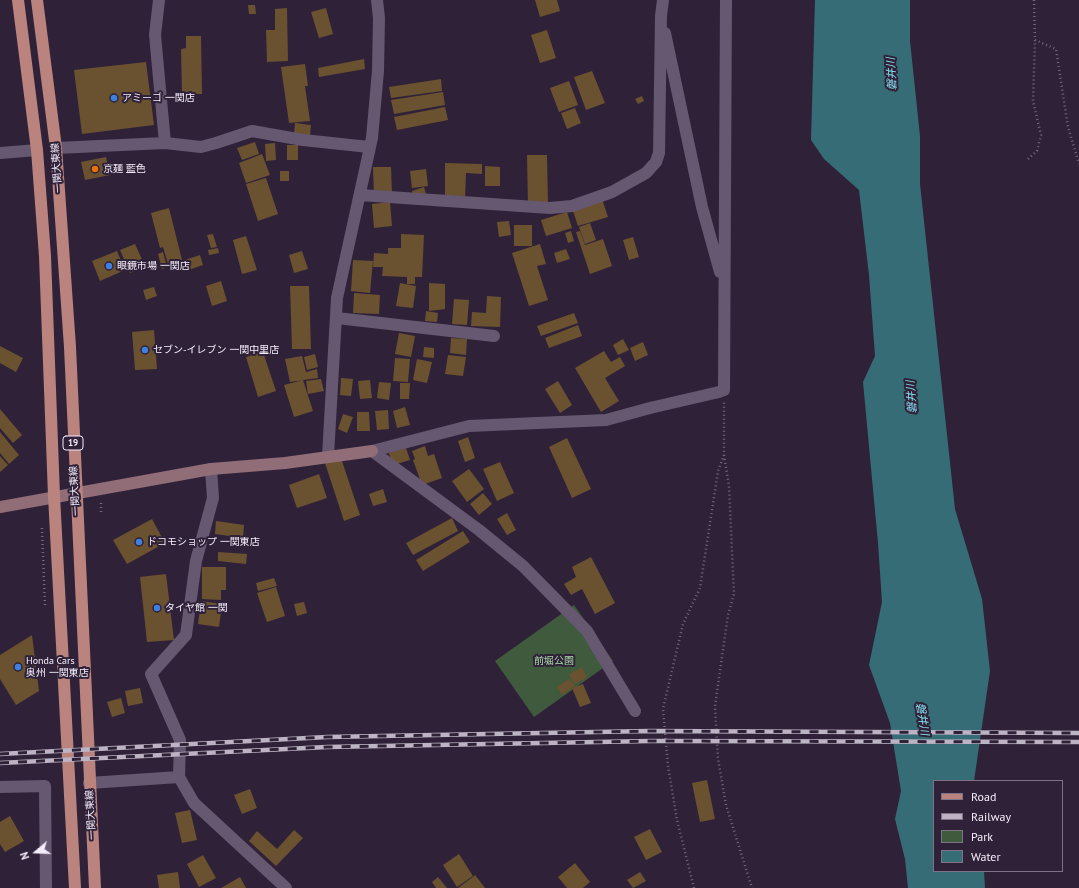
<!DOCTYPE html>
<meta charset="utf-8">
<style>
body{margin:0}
#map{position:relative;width:1079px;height:888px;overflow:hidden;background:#2f2238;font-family:"PT Sans",sans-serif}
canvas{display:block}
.legend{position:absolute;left:933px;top:780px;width:130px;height:92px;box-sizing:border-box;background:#2f2238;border:1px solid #7e7386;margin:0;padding:5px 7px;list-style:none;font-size:12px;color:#f5edfc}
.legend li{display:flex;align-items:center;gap:8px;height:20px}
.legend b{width:20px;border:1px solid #7e7386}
.north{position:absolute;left:16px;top:832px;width:40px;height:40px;-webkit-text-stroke:3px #2f2238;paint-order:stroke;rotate:251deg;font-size:11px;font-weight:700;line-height:16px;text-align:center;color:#f5edfc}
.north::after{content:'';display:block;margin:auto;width:14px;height:18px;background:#f5edfc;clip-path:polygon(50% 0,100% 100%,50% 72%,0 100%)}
</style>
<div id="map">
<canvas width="1079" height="888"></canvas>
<ul class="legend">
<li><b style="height:5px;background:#bb837e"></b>Road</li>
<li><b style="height:5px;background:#bcb3c4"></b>Railway</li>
<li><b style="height:11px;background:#405a3d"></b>Park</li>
<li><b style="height:11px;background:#366c75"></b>Water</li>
</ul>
<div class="north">N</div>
</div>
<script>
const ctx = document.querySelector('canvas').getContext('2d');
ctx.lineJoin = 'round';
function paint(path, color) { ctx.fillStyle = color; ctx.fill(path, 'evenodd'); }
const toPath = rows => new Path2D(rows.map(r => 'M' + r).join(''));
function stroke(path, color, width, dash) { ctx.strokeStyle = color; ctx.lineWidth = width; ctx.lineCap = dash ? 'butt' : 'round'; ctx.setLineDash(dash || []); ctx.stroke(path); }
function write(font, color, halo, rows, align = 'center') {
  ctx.font = font + ' "PT Sans","Noto Sans JP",sans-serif'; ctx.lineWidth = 4; ctx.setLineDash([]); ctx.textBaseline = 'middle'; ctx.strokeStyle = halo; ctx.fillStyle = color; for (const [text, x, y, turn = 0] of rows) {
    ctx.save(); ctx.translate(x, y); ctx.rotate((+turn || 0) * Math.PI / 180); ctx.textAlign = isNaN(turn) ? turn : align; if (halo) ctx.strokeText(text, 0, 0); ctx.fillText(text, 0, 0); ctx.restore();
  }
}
paint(toPath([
 [574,605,613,661,534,717,495,661]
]), '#405a3d');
paint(toPath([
 [815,0,910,0,910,41,920,136,920,184,955,509,982,599,990,671,974,781,934,781,934,871,984,871,985,888,908,888,905,859,895,819,901,791,890,723,869,665,882,602,878,543,863,382,875,356,869,275,859,190,824,159,811,140]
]), '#366c75');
paint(toPath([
 [535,0,557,0,560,11,540,17],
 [248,5,255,5,256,14,249,14],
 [287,8,288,61,267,62,266,30,275,30,275,9],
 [326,8,333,34,319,38,311,12],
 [547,30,556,58,540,63,531,35],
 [186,36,201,36,202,94,182,94,181,49,186,48],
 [364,59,365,69,319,77,318,68],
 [146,62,154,125,82,134,74,70],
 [305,64,308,86,305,86,310,121,289,123,281,67],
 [592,71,605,103,586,110,574,77],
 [441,79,442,91,391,98,389,87],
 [569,81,578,105,559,112,550,88],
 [443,92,445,105,394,114,391,100],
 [642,96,644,101,638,104,635,99],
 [445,107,448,120,397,130,394,117],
 [575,108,581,123,567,129,561,113],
 [295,123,311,125,310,136,294,134],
 [255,142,259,154,242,160,237,148],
 [275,143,276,160,266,161,265,144],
 [287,145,298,145,298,160,287,160],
 [262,154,270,175,246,183,239,163],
 [527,155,547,155,548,206,528,206],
 [106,157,110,175,85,180,81,162],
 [445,163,482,164,482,174,466,173,465,199,445,199],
 [485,166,500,167,500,186,485,186],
 [373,167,391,167,392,194,374,195],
 [426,169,428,186,412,188,410,171],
 [280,171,289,171,289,181,280,181],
 [266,178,278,214,258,221,246,184],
 [424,187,427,197,415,201,412,191],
 [602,199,608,217,578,226,572,208],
 [390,202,392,226,374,228,372,204],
 [169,208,182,260,168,264,163,247,160,248,151,213],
 [567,212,572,228,546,236,541,220],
 [509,221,511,235,499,237,497,222],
 [590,223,596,240,585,244,579,227],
 [514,225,532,225,532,246,514,246],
 [571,231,574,241,568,243,565,233],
 [580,231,585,245,603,239,612,266,590,274,576,232],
 [213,234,217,247,211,248,207,235],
 [401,234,424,235,422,277,415,277,415,284,407,284,407,277,382,276,383,267,373,267,374,253,388,254,388,248,401,248],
 [246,236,257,270,242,274,233,240],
 [633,237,639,257,629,260,623,240],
 [135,244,145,266,130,273,120,250],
 [540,244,546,264,537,266,548,300,529,306,512,253],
 [218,248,219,253,209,255,208,250],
 [566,249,570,259,557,263,554,253],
 [117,251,125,270,100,281,92,261],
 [302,251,308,269,294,273,289,255],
 [163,252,167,267,162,269,158,254],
 [200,255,203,265,183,272,179,262],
 [353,260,373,261,370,293,351,291],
 [221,281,227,301,212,306,206,286],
 [400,283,416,286,413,308,396,306],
 [429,283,445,284,445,309,429,311],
 [290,286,309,286,311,349,292,349],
 [154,287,157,296,146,300,143,290],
 [354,293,380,295,379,314,353,313],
 [487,296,501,297,500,327,471,326,472,312,486,313],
 [454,299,469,300,467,325,452,324],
 [426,311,438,313,437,322,425,321],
 [574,313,578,323,541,336,537,326],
 [578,325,582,336,549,348,545,338],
 [154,330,157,369,135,370,132,332],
 [399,333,415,336,411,357,395,354],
 [451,338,467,339,466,355,450,353],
 [623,339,629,350,618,355,613,345],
 [643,342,648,355,635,361,630,348],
 [0,346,23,358,16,372,0,363],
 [424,347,434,348,434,358,423,357],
 [604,351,611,362,620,357,625,366,605,378,619,401,601,412,575,368],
 [263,352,276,391,258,397,246,357],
 [315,354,318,367,307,370,304,357],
 [448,355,466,357,463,376,445,374],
 [302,356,306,372,317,369,318,378,290,382,285,359],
 [395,358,410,359,408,382,393,381],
 [417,359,432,362,427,383,413,380],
 [341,378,353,379,351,396,340,395],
 [321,379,324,391,308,394,306,381],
 [303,380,313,411,294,417,284,385],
 [370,380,372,398,360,399,358,381],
 [558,381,572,405,560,413,545,389],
 [379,382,391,383,389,400,377,398],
 [400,383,410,383,409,399,400,399],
 [405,407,410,425,397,428,393,411],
 [0,409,22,435,13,443,0,428],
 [388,410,389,429,377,430,375,411],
 [357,412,369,412,370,431,357,431],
 [343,414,353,417,347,433,338,429],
 [0,432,19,455,9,464,0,453],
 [468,437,475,458,465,462,458,441],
 [567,438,591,489,572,498,549,447],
 [405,445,410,460,393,465,388,451],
 [425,446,428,456,434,454,442,478,422,485,413,460,415,459,412,451],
 [0,456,8,465,0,472],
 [341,458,360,515,344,521,325,463],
 [500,462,514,493,497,501,483,469],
 [469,469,484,489,467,502,452,481],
 [319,474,327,498,297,508,289,485],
 [383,489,387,502,373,506,369,494],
 [483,493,492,504,479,515,470,504],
 [507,513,516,530,507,535,497,519],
 [452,518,458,531,413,555,406,543],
 [152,519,165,543,127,564,113,540],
 [216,521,244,525,243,538,215,534],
 [463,531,470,542,423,571,416,560],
 [218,552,247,554,246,564,218,561],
 [591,557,615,603,595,614,582,589,571,595,564,584,576,577,572,567],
 [202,567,226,567,226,590,221,590,221,600,202,599],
 [166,574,174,640,147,642,140,577],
 [274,578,277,586,258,591,256,583],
 [276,587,285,616,267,622,257,593],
 [201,601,222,604,219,627,198,624],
 [304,602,307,613,297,616,294,604],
 [32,635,39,691,16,705,0,679,0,655],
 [582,667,587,678,574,684,569,674],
 [569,679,575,686,562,695,557,687],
 [583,684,591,703,580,707,572,688],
 [140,688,143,703,128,706,125,691],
 [121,698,125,713,112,717,107,702],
 [707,780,715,819,700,822,692,783],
 [250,789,257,808,242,814,234,795],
 [190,810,197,840,182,843,175,813],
 [10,816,24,841,5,852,0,844,0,822],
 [650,829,662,852,646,860,634,837],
 [294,830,303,838,276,866,249,841,257,831,277,849],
 [459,854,473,876,457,887,443,865],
 [203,855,216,878,199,887,187,864],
 [575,863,590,882,583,888,567,888,558,877],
 [178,872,180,888,159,888,157,875],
 [640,872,646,881,633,888,627,880],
 [475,875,485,888,458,888,474,876],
 [240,877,246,888,221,888],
 [438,877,447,888,436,888,432,882]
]), '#6a5130');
stroke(toPath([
 [1034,0,1035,40,1056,49,1068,127,1079,164],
 [1028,159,1037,151,1041,135,1033,101,1035,40],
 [724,455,729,486,734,594,728,615,715,706,718,759,726,805,752,888],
 [101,503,101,514],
 [42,528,45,606],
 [694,888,677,820,668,766,663,709,683,624,700,588,718,471,724,455,724,402]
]), '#73687b', 2.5, [1, 3]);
stroke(toPath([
 [159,0,155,35,165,143],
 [665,33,702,207,720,272],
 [56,148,165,143,201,147,216,143,252,131,303,140,369,147],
 [0,153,37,150],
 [360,195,550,208,572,206,612,192,646,173,656,162,659,153,661,16,663,0],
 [337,318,494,336],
 [372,451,469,426,606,420,650,408,719,392,724,390,726,0],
 [372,451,479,530,523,566,587,631,635,711],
 [328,456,337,298,372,138,378,71,379,18,377,0],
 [211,469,213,498,196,561,186,635,151,674,180,740,179,777,194,803,286,888],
 [89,783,179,777],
 [0,787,45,786,46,888]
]), '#665871', 12);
stroke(toPath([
 [0,507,211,469,285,463,372,451]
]), '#916d77', 12);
stroke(toPath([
 [18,0,37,150,45,256,54,496,75,888],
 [37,0,56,148,70,347,95,888]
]), '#bb837e', 12);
const rail = toPath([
 [0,754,327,737,650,731,1079,733],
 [0,763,327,747,651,741,1079,742]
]);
stroke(rail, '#bcb3c4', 4.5);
stroke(rail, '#2f2238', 3, [9]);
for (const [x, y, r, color] of [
 [114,98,4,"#3f7fe0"],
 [95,169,4,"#e8710a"],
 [109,266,4,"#3f7fe0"],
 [145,350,4,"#3f7fe0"],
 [139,542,4,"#3f7fe0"],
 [157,608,4,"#3f7fe0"],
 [18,667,4,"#3f7fe0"]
]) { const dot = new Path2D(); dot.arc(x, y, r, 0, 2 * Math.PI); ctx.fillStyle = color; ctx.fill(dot); stroke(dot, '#2f2238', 1.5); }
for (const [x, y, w] of [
 [73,443,20]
]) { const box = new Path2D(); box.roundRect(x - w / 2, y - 7, w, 14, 3); ctx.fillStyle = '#2f2238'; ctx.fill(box); stroke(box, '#f5edfc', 1); }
write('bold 9px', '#f5edfc', null, [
 ["19",73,443]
]);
write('10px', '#f5edfc', '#2f2238', [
 ["アミーゴ 一関店",122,98],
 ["京麺 藍色",103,169],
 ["眼鏡市場 一関店",117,266],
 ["セブン-イレブン 一関中里店",153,350],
 ["ドコモショップ 一関東店",147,542],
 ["タイヤ館 一関",165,608],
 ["Honda Cars",26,661],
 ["奥州 一関東店",26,673]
], 'left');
write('10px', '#f5edfc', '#2f2238', [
 ["一関大東線",57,168,-94],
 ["一関大東線",75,491,-93],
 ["一関大東線",91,815,-93]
]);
write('10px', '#aadba6', '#2f2238', [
 ["前堀公園",554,661]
]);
write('italic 11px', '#86e0f0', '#2f2238', [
 ["磐井川",892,74,-93],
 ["磐井川",912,397,-94],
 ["磐井川",922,719,81]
]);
</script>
